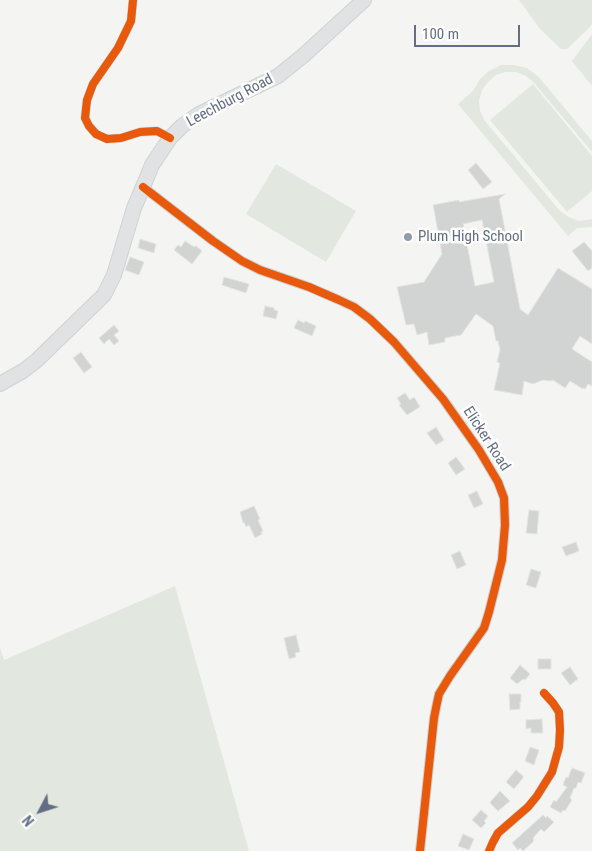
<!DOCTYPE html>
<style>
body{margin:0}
#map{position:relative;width:592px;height:851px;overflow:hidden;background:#f4f5f2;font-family:"Roboto Condensed",sans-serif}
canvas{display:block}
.north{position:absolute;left:15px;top:786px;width:50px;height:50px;-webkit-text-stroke:4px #fff;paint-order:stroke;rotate:230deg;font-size:14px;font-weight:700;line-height:20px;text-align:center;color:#636d84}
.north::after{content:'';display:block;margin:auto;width:18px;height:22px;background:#636d84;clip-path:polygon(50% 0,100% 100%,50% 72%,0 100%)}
.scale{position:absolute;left:414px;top:25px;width:106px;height:22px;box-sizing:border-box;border:2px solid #636d84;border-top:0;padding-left:6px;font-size:15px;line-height:18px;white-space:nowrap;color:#636d84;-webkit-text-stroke:4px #fff;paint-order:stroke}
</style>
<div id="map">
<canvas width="592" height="851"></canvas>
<div class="north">N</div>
<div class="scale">100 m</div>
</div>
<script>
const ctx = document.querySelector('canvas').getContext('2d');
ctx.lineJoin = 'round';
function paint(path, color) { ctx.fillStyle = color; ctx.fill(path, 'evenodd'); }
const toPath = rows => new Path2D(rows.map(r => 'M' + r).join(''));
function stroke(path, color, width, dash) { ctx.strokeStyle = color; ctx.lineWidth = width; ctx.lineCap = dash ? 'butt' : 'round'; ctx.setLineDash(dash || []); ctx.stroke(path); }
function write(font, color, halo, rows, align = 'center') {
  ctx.font = font + ' "Roboto Condensed",sans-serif'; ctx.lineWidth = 5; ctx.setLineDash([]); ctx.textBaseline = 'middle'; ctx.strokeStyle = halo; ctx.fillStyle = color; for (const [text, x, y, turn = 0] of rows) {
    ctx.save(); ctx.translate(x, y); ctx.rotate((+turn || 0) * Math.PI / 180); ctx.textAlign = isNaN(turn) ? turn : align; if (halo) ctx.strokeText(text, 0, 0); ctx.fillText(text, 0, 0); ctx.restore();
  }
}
paint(toPath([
 [519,0,592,0,592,24,587,30,567,49,561,49,540,29],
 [592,34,592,86,572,61],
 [501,65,514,65,527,68,538,76,592,141,592,152,534,83,526,76,516,72,506,72,496,75,488,82,482,90,479,101,480,111,485,121,560,211,569,217,579,221,592,219,592,227,577,228,568,236,458,104,473,91,480,79,489,71],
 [533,84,592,156,592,191,567,212,490,120],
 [276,164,356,211,326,262,246,214],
 [175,586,249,851,0,851,0,648,4,660]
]), '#e2e8e0');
const building = toPath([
 [476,163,492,182,483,189,468,170,476,163],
 [505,194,499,199,520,309,528,315,558,268,592,289,592,344,580,336,572,349,592,362,592,386,588,384,585,389,583,388,583,389,570,381,565,388,553,380,550,381,543,380,533,384,524,381,522,395,494,390,500,363,497,362,500,350,498,341,496,341,493,326,476,314,461,335,445,338,445,342,429,345,427,332,417,335,414,324,406,325,397,287,424,282,442,254,433,205,459,200,459,202,505,194],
 [482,220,494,282,475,286,463,224,482,220],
 [140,239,156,244,154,253,138,248,140,239],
 [185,241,194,247,196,246,202,251,192,264,174,250,178,245,181,247,185,241],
 [584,242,592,251,592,268,588,271,572,251,584,242],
 [130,257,144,262,139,275,125,270,130,257],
 [224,277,249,284,246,293,222,285,224,277],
 [265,306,274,308,274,310,278,311,276,319,263,316,265,306],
 [298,320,304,323,305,321,316,326,312,336,294,328,298,320],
 [114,325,119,331,114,335,119,341,114,345,109,339,104,344,99,338,114,325],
 [81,352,92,367,84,373,73,358,81,352],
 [405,393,410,400,414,397,420,407,407,415,399,405,401,404,397,398,405,393],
 [436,427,444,440,436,445,427,433,436,427],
 [456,457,465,469,456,475,448,463,456,457],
 [477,491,483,504,474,508,468,495,477,491],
 [254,506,260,519,258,520,263,531,261,532,262,534,255,538,249,525,246,527,244,522,243,523,240,512,254,506],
 [529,510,539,511,537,534,526,533,529,510],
 [576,542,579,551,566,556,562,547,576,542],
 [460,551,466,565,457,569,451,555,460,551],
 [531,569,541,572,536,588,526,585,531,569],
 [296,635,300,652,295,653,296,657,289,659,284,638,296,635],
 [538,659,551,659,551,669,538,669,538,659],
 [520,665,530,674,525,680,523,679,517,684,510,678,520,665],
 [570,667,578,679,570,685,561,673,570,667],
 [509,694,521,694,521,702,520,702,520,709,510,710,509,694],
 [542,719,543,733,531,733,531,728,526,729,526,720,542,719],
 [530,747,539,750,534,765,525,761,530,747],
 [572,768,585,773,581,783,578,782,576,788,574,788,570,798,572,800,565,811,563,810,561,813,550,807,554,800,556,802,567,787,563,785,566,777,568,778,572,768],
 [516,770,523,776,523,778,514,789,506,782,516,770],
 [500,791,510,801,498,811,490,803,491,801,500,791],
 [481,810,488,816,484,821,486,823,481,828,472,820,481,810],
 [543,815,546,818,547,816,554,822,544,832,541,829,533,838,534,840,533,841,533,842,523,851,520,848,518,850,512,843,543,815],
 [463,834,474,839,469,850,458,846,463,834]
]);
paint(building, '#d2d3d3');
stroke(building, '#e4e4e2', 1);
const primary = toPath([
 [0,384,23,371,36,361,104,295,114,275,134,208,143,187,152,165,170,138,182,126,199,114,278,76,304,55,364,0]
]);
stroke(primary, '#d0d2d2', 16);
stroke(toPath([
 [133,0,131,21,118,48,93,84,87,100,85,118,89,126,96,134,107,139,121,138,140,132,157,131,170,138],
 [489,851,493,842,498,833,528,807,537,796,552,772,559,747,560,730,559,712,553,703,544,693]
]), '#cfd0d1', 9);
stroke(toPath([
 [143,187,213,241,242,261,260,270,309,287,339,300,354,307,370,319,394,342,443,399,479,450,498,482,504,498,505,525,502,560,489,612,484,628,450,676,439,694,437,703,434,718,420,851]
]), '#cfd0d1', 10);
stroke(primary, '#e1e2e3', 14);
stroke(toPath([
 [133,0,131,21,118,48,93,84,87,100,85,118,89,126,96,134,107,139,121,138,140,132,157,131,170,138],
 [143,187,213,241,242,261,260,270,309,287,339,300,354,307,370,319,394,342,443,399,479,450,498,482,504,498,505,525,502,560,489,612,484,628,450,676,439,694,437,703,434,718,420,851],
 [489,851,493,842,498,833,528,807,537,796,552,772,559,747,560,730,559,712,553,703,544,693]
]), '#e8590c', 8);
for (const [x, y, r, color] of [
 [408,237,5,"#969daa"]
]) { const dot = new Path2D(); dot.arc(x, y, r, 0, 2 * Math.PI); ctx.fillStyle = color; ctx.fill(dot); stroke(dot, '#fff', 2); }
write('15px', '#636d84', '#fff', [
 ["Leechburg Road",230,101,-28],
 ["Elicker Road",486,439,57]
]);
write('15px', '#636d84', '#fff', [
 ["Plum High School",418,237]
], 'left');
</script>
